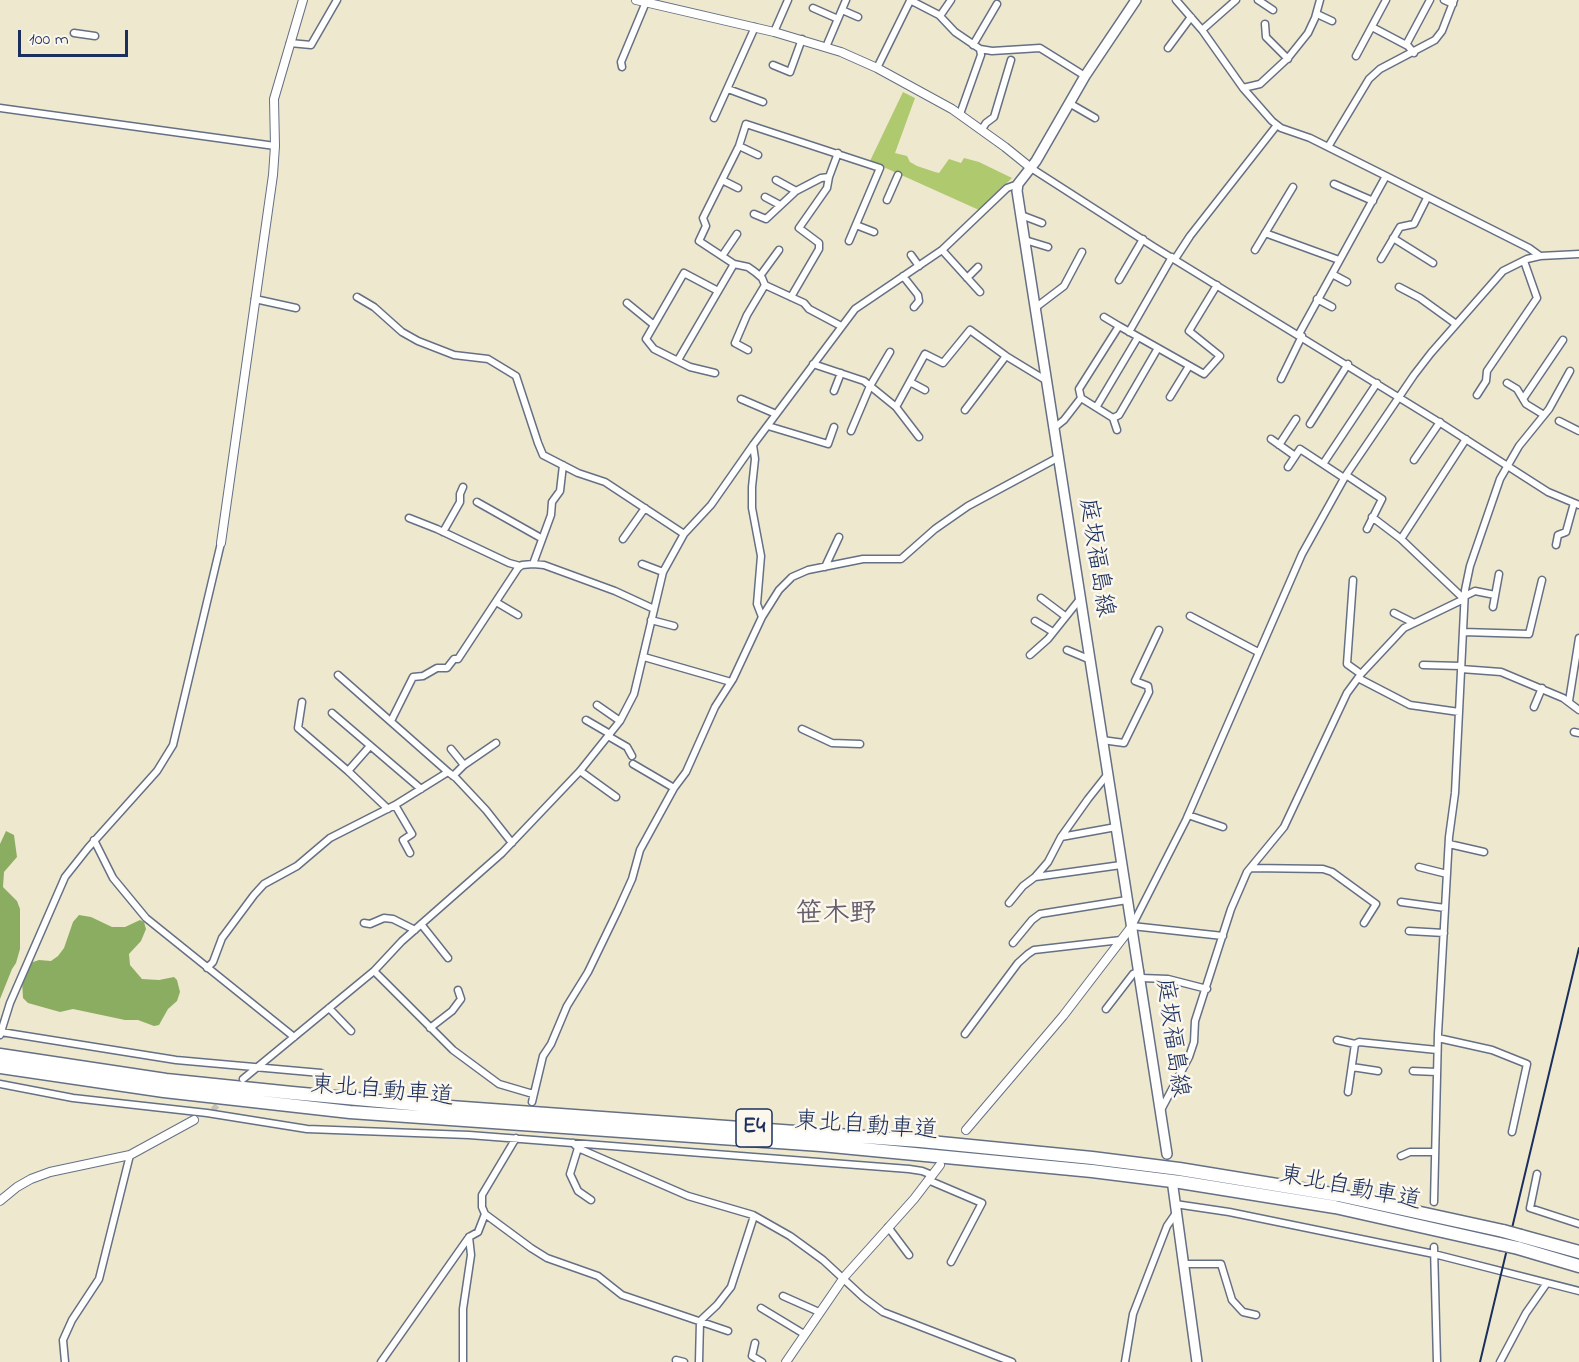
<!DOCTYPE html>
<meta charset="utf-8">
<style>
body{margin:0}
#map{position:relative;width:1579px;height:1362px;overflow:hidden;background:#eee8ce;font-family:"Indie Flower",sans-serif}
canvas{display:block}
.scale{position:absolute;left:18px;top:30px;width:110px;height:27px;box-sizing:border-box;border:3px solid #1b2f5e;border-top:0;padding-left:8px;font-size:18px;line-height:21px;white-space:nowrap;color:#1b2f5e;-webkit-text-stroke:4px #fbf7ec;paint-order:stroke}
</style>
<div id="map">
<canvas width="1579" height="1362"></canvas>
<div class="scale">100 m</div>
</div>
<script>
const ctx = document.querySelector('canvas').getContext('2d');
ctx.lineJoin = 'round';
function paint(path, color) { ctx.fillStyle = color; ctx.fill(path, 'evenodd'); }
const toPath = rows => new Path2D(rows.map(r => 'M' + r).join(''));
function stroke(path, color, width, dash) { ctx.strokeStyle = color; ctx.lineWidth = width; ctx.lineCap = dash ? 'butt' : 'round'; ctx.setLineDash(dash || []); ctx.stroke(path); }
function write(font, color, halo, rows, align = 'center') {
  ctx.font = font + ' "Indie Flower","Klee One",sans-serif'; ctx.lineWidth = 5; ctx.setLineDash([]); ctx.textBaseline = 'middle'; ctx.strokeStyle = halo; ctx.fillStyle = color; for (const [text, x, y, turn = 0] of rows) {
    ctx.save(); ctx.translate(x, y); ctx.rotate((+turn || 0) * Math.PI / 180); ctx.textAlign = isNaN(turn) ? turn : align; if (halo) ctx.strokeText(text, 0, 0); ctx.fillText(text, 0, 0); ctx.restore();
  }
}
paint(toPath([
 [903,92,915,98,895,153,907,156,910,162,917,166,935,172,939,173,949,159,961,163,964,158,979,162,1012,178,979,210,870,161]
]), '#afc96f');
paint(toPath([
 [6,831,14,835,17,857,4,872,3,887,17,901,20,909,20,949,16,963,12,969,0,999,0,844],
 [79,915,91,917,112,927,125,927,140,920,144,922,146,929,141,941,129,954,130,965,142,979,159,980,174,977,177,980,180,992,177,1001,168,1009,159,1025,154,1026,138,1020,125,1020,73,1009,60,1012,28,1003,23,998,22,981,30,963,39,960,51,961,58,956,64,948,73,922]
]), '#8bad62');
stroke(toPath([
 [213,1110,223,1099]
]), '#c4c3b8', 6, [6, 3]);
const minor = toPath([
 [910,0,939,15,955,32,980,49,981,55,960,114],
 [1176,0,1202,30,1243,88,1272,121,1281,128,1310,138,1386,176,1529,248,1540,256],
 [1258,0,1273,10],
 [1444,0,1453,4],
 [813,8,838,19],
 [842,10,858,17],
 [1317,14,1332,21],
 [940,16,951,0],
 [1265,24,1266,37,1288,59],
 [1372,27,1408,46,1414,53],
 [1202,30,1236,0],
 [774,32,788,0],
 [74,33,95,36],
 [290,43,311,45,337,0],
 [973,45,997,4],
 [1406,45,1430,0],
 [826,47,846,0],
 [1168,48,1191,17],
 [980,49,992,51,1040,48,1085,76],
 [1356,56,1386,0],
 [773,65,790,72,802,39],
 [622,67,621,62,646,2],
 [877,68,910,1],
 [1243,88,1260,84,1288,58,1308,33,1315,18,1320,0],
 [728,89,763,102],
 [1069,103,1095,118],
 [0,108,275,146],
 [714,118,755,27],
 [982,129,986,123,994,117,1011,60],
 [739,146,758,155],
 [1328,147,1369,79,1380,69,1435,40,1442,31,1454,0],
 [1031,168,1154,247,1442,424,1548,492,1579,505],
 [722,180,738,188],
 [776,180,796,191],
 [1334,184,1373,201],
 [765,197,780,205],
 [887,200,898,175],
 [754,214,766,219,796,191,821,178,829,177,838,153],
 [1021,215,1042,223],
 [856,225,874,232],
 [1265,233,1339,260],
 [1393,238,1433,263],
 [1025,240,1048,247],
 [942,250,980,292],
 [1255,250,1293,187],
 [911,255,919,266],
 [722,256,737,234],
 [1175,259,1190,236,1277,125],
 [1381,259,1400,227,1414,224,1427,198],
 [1332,274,1347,282],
 [760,276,779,250],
 [903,276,918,295,919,301,914,307],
 [967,278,978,267],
 [1119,280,1143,239],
 [1399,287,1420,298,1456,324],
 [357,297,374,307,402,332,418,341,454,355,488,359,516,376,538,443,543,455,578,473,605,482,684,534],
 [791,297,819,249,819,243,799,228,827,188,829,177],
 [255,299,296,308],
 [1317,299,1332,307],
 [627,303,654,325],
 [1035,308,1064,286,1082,252],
 [1104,317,1119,326],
 [841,326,809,309,804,303,765,285,762,278,755,272,748,267,734,264,699,241,706,226,703,218,739,146,746,124,880,168,849,241],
 [1129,332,1172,257],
 [1299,334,1386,176],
 [748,350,735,343,747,315,765,285],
 [678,360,734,264],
 [813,364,864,381,896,407,919,437],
 [715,373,690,367,654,349,646,339,684,273,718,291],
 [1281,379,1302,336],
 [910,382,925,390],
 [1507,383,1517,389,1526,404,1544,415],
 [834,391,841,373],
 [1477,395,1486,381,1487,371,1537,298,1524,261],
 [1170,397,1189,366],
 [1081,398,1113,418,1119,415,1158,348],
 [741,399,776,414],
 [1523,399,1563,340],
 [1097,406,1138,337],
 [896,407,925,354,943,363,970,330,1006,356,1047,381],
 [965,410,1006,356],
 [1113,418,1117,430],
 [1559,421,1579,431],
 [1310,424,1348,364],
 [768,426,828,444,834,427],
 [1054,428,1064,420,1081,398,1079,389,1119,326,1204,374,1220,356,1189,331,1217,285],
 [851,431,870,386,890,352],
 [1271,439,1295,456],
 [753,445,755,459,752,487,752,508,761,556,757,604,762,617],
 [1279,445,1296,419],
 [1414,460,1440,422],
 [1323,464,1377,383],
 [1288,467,1300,449,1344,478],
 [1346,475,1382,499,1367,529],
 [477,502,541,538],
 [409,518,437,529,509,563,520,566],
 [443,532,460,502,460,494,463,487],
 [623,539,645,508],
 [1401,539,1466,439],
 [1556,545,1558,535,1566,532,1574,503],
 [533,564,551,515,552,502,560,491,563,465],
 [642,564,663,572],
 [825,567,839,537],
 [1353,580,1347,664,1361,674],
 [1465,596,1475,591,1495,595],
 [1041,598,1065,616],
 [496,602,518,615],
 [1493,607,1499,574],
 [1394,613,1414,623],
 [1190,616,1258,652],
 [651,620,674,626],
 [1035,621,1053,632],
 [1463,632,1529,634,1542,580],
 [1067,650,1086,658,1090,657],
 [1030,655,1048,639,1080,599],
 [644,657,731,682],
 [1423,665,1461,666],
 [1461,669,1501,672,1563,698,1579,710],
 [338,675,448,772],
 [1358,678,1410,705,1459,712],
 [1569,701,1579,638],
 [302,702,298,728,348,771,388,809],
 [597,705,620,721],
 [1534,707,1542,688],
 [332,713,421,789],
 [586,720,610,734],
 [391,721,413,677,423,676,437,668,447,668,454,659,458,659,518,568,522,565,533,564,544,565,615,591,654,609],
 [802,729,832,743,860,744],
 [1574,732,1579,733],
 [608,736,627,747,632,756],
 [1102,740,1124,743,1149,692,1148,686,1135,681,1159,630],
 [451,749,464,765],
 [633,764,674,788],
 [348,771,370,746],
 [580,771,616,797],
 [453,776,464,765,496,743],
 [395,805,412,834,403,840,410,853],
 [1188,815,1223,827],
 [1061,837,1116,827],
 [94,840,113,878,146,918,294,1037],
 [1449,844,1484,852],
 [1419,867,1447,874],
 [1251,868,1323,869,1332,872,1376,904,1364,923],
 [1035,877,1048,862,1061,837,1088,799,1107,775],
 [1401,902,1445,908],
 [1009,903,1023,886,1035,877,1121,865],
 [364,923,370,924,384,918,393,919,415,930],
 [421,924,448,958],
 [1409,931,1444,933],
 [1223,936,1132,926,1186,820,1302,554,1346,475,1414,375,1431,353,1503,271,1527,259,1540,256,1579,254],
 [1013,943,1032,920,1040,914,1127,900],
 [207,968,213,962,222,938,254,895,264,884,297,866,330,838,395,805,448,772,456,778,486,810,512,843],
 [374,971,453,1050,499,1084,533,1094],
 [1141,978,1168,979,1207,989],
 [329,1008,351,1031],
 [1106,1009,1133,974,1140,971],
 [430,1028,452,1011,461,999,458,990],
 [1,1032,176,1060,321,1073],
 [965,1034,1018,963,1028,954,1034,950,1121,940],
 [0,1035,10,1003,65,877,88,848,157,771,173,745,221,543],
 [1438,1038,1492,1050,1527,1064,1512,1132],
 [1337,1040,1355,1044,1359,1042,1437,1050],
 [1352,1067,1378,1071],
 [1413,1071,1437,1072],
 [243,1079,374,971,402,941,502,853,580,771,620,721,634,694,663,572,684,534,711,505,753,445,855,309,942,250,1007,188,1018,184],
 [0,1084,73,1098,207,1113,307,1129,469,1135,909,1169,922,1171,932,1175],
 [1348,1092,1355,1044],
 [532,1102,543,1056,551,1044,567,1006,588,972,618,910,632,879,640,850,674,788,686,772,715,707,733,679,762,617,779,590,792,577,808,570,863,559,901,559,935,529,968,506,1059,457],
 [1161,1110,1189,1057,1194,1042,1195,1021,1231,909,1241,886,1247,872,1284,827,1347,693,1361,674,1404,628,1464,599,1401,539,1372,517],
 [516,1138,482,1195,482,1207,485,1214,531,1248,547,1258,598,1276,622,1295,728,1331],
 [573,1143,578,1148,688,1196,753,1215,790,1236,823,1260,863,1297,883,1312,1012,1362],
 [578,1148,570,1174,578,1191,591,1200],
 [1401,1156,1410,1152,1435,1152],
 [1537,1174,1530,1208,1579,1224],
 [928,1180,982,1203,951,1262],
 [1434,1202,1438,1034,1449,837,1455,793,1465,590,1470,566,1500,479,1519,446,1549,409,1570,371],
 [1175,1204,1229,1212,1434,1254,1579,1291],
 [888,1227,909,1255],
 [1434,1247,1437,1362],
 [1183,1264,1221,1264,1232,1300,1243,1312,1256,1315],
 [783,1296,819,1312],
 [761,1308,804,1334],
 [755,1343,752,1356,762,1362],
 [676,1360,684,1362],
 [65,1362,63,1340,72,1320,99,1279,130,1155],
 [381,1362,469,1237],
 [463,1362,463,1309,471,1255,469,1237,478,1232,485,1214],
 [699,1362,700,1321,717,1305,731,1287,754,1216],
 [1125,1362,1133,1314,1167,1226,1176,1213],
 [1500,1362,1526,1313,1547,1283]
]);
const tertiary = toPath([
 [636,0,774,32,841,52,877,68,952,109,1005,147,1031,168],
 [221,543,273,175,275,146,274,99,303,0],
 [966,1130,1063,1016,1132,926],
 [0,1201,17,1187,31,1179,50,1172,130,1155,194,1120],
 [786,1362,845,1276,914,1199,940,1165]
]);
const secondary = toPath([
 [1136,0,1085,76,1036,161,1018,184,1017,191,1167,1154],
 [1173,1187,1197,1362]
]);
const motorway = toPath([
 [0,1055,166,1080,292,1093,422,1105,920,1141,1092,1158,1179,1169,1338,1195,1503,1231],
 [0,1067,164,1091,350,1112,821,1145,1092,1171,1180,1182,1335,1207,1500,1244],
 [1521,1236,1579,1252],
 [1518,1248,1579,1266]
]);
stroke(minor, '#657085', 9);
stroke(tertiary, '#657085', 10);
stroke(secondary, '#657085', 12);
stroke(motorway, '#657085', 15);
stroke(minor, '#fff', 6);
stroke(tertiary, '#fff', 8);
stroke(secondary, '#fff', 9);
stroke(motorway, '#fff', 12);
stroke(toPath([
 [1480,1362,1579,948]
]), '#1b2f5e', 2);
const motorwayBridge = toPath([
 [1503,1231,1521,1236],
 [1500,1244,1518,1248]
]);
stroke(motorwayBridge, '#657085', 15, []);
stroke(motorwayBridge, '#fff', 12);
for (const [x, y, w] of [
 [754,1128,36]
]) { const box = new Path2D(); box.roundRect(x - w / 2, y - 19, w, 38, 4.5); ctx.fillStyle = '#fbf7ec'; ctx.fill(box); stroke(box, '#1b2f5e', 1.5); }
write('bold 22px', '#1b2f5e', null, [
 ["E4",754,1128]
]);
write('24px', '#1b2f5e', '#fbf7ec', [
 ["庭坂福島線",1094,558,81],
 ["庭坂福島線",1170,1038,82],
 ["東北自動車道",382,1093,5],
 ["東北自動車道",866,1128,4],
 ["東北自動車道",1350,1190,11]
]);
write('bold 27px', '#655e6c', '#fbf7ec', [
 ["笹木野",836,917]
]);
</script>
